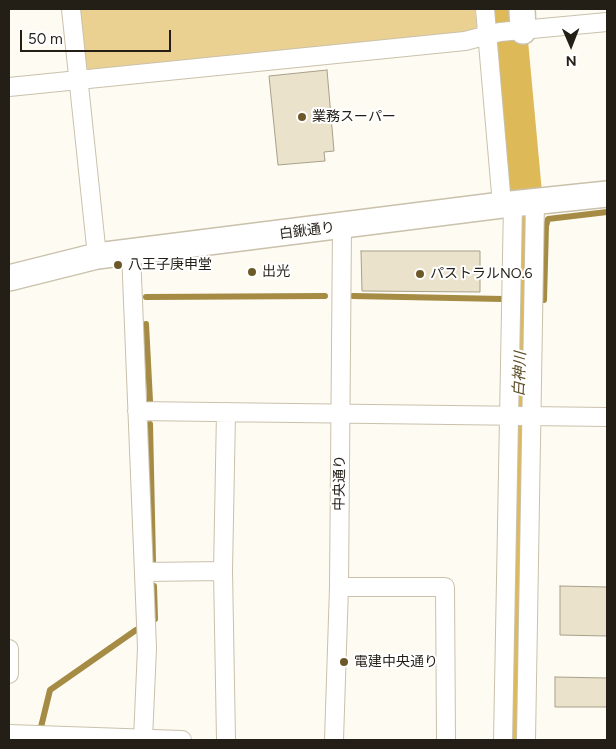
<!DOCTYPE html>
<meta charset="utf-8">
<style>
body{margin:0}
#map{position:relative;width:616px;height:749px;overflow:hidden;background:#fefbf2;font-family:Figtree,sans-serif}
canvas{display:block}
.frame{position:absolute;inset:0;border:10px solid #231f17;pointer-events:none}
.north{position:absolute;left:546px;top:20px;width:50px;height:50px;-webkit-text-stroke:4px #fff;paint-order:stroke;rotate:179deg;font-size:14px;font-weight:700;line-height:20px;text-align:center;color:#231f17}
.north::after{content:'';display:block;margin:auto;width:18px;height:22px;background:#231f17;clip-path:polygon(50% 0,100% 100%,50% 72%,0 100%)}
.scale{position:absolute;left:20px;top:30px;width:151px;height:22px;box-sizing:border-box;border:2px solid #231f17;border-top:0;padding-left:6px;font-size:15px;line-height:18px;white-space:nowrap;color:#231f17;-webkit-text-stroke:4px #fff;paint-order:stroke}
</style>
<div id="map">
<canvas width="616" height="749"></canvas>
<div class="frame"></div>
<div class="north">N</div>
<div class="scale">50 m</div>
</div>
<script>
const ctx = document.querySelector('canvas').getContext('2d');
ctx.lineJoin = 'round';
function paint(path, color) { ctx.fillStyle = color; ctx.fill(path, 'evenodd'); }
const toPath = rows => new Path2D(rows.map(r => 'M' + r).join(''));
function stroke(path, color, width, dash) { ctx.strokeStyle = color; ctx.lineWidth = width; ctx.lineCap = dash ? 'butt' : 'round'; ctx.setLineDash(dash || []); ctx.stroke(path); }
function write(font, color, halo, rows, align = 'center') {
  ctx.font = font + ' Figtree,"Noto Sans JP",sans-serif'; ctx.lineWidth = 4; ctx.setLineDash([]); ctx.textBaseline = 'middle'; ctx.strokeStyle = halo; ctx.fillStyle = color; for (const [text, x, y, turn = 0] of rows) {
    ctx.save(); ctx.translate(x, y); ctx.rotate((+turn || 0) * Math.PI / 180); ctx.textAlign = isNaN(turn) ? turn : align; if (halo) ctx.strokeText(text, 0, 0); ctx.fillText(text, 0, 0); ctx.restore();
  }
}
paint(toPath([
 [80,9,475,9,477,27,468,35,90,72,86,67]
]), '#ebd191');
stroke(toPath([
 [353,296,503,299],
 [146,297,325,296],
 [540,300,544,300,546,226,548,219,607,212],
 [146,324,150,401],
 [150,424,153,561],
 [154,586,155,619],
 [41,727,50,690,136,630]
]), '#a58b44', 6);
stroke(toPath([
 [507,9,526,215,518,425,515,740]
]), '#ddb958', 36);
const building = toPath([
 [327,70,334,151,324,152,325,161,278,165,269,76,327,70],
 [361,251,480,251,480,292,362,291,361,251],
 [560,586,607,587,607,636,560,635,560,586],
 [555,677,607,678,607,707,555,707,555,677]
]);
paint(building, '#ebe2cc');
stroke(building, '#a89f8a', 1);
const street = toPath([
 [71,9,97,256],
 [485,9,502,205],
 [9,87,465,41,500,32,607,22],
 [131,252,147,648,143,739],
 [137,411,607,417],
 [144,572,223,571],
 [339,587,445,587,446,740],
 [9,649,9,674],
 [9,734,182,740],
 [226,740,223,571,226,412],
 [334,740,339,587,342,227],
 [503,740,513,204],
 [526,740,535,202]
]);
const secondary = toPath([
 [522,9,523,31],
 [9,278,97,256,502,205,607,194]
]);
stroke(street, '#cac1ac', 20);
stroke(secondary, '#cac1ac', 28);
stroke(street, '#fff', 18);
stroke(secondary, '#fff', 25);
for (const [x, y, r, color] of [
 [302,117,5,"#6c5927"],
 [118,265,5,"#6c5927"],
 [252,272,5,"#6c5927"],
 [420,274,5,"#6c5927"],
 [344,662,5,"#6c5927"]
]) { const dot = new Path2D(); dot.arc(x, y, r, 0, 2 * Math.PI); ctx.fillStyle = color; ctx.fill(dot); stroke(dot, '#fff', 2); }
write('14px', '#231f17', '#fff', [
 ["業務スーパー",312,117],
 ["八王子庚申堂",128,265],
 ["出光",262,272],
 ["パストラルNO.6",430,274],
 ["電建中央通り",354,662]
], 'left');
write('14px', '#231f17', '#fff', [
 ["白鍬通り",307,231,-7],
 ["中央通り",340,483,-89]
]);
write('italic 15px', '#5d4e26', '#fff', [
 ["白神川",520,374,-88]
]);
</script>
